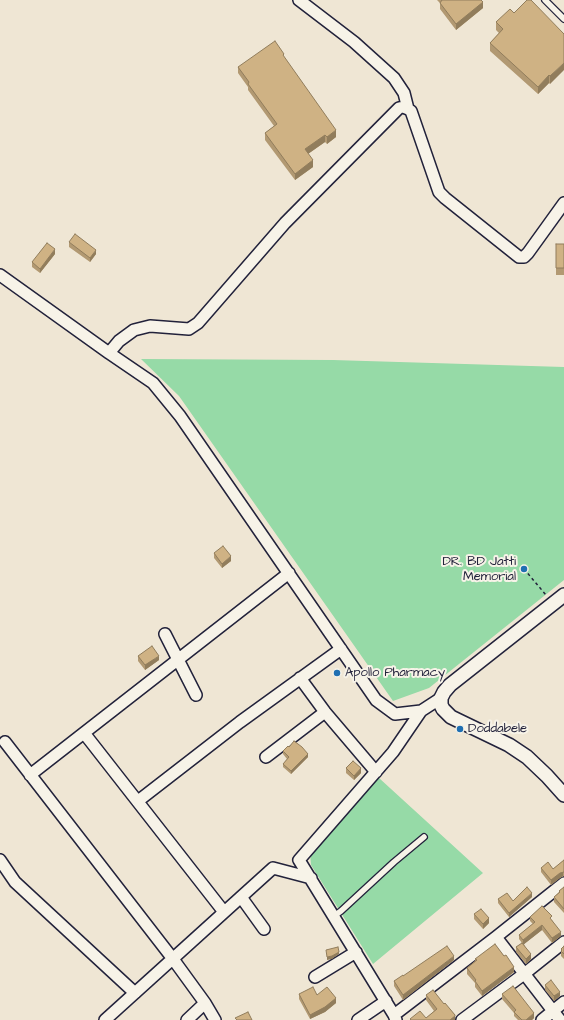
<!DOCTYPE html>
<style>
body{margin:0}
canvas{display:block;background:#efe6d4}
</style>
<canvas width="564" height="1020"></canvas>
<script>
const ctx = document.querySelector('canvas').getContext('2d');
ctx.lineJoin = 'round';
function paint(path, color) { ctx.fillStyle = color; ctx.fill(path, 'evenodd'); }
const toPath = rows => new Path2D(rows.map(r => 'M' + r).join(''));
function stroke(path, color, width, dash) { ctx.strokeStyle = color; ctx.lineWidth = width; ctx.lineCap = dash ? 'butt' : 'round'; ctx.setLineDash(dash || []); ctx.stroke(path); }
function write(font, color, halo, rows, align = 'center') {
  ctx.font = font + ' "Architects Daughter",sans-serif'; ctx.lineWidth = 4; ctx.setLineDash([]); ctx.textBaseline = 'middle'; ctx.strokeStyle = halo; ctx.fillStyle = color; for (const [text, x, y, turn = 0] of rows) {
    ctx.save(); ctx.translate(x, y); ctx.rotate((+turn || 0) * Math.PI / 180); ctx.textAlign = isNaN(turn) ? turn : align; if (halo) ctx.strokeText(text, 0, 0); ctx.fillText(text, 0, 0); ctx.restore();
  }
}
paint(toPath([
 [141,359,333,360,564,367,564,580,429,688,393,701,179,396],
 [379,778,483,873,373,964,311,865,310,853]
]), '#96daa7');
const service = toPath([
 [545,0,564,19],
 [334,916,341,911,394,862,424,837]
]);
const minor = toPath([
 [299,0,354,42,394,78,404,93,408,109,411,111,439,192,445,198,519,257,524,257,528,253,564,203],
 [0,275,109,353,153,383,180,416,376,700,395,714,421,711,441,698],
 [109,353,119,341,134,330,150,326,189,329,198,323,285,223,399,108,403,107,408,109],
 [165,634,196,695],
 [300,678,325,712,376,772],
 [84,733,224,912],
 [5,742,173,959,205,1003,215,1020],
 [266,757,325,712],
 [30,775,289,573],
 [138,801,240,722,341,649],
 [0,860,15,882,135,993],
 [241,897,264,929],
 [496,937,560,1020],
 [315,977,356,952],
 [394,1015,496,937,564,883],
 [105,1020,273,868,311,878],
 [187,1020,205,1003],
 [358,1020,386,1001],
 [396,1020,394,1015,299,860,393,752,421,711],
 [462,1020,524,974,564,942],
 [542,1020,564,1002]
]);
const tertiary = toPath([
 [564,595,450,685,444,692,441,698,441,705,443,709,451,717,509,745,527,757,547,776,564,795]
]);
stroke(service, '#22223b', 8);
stroke(minor, '#22223b', 14);
stroke(tertiary, '#22223b', 16);
stroke(toPath([
 [524,569,546,595]
]), '#22223b', 1.5, [3, 3]);
stroke(service, '#f7f3e8', 5.5);
stroke(minor, '#f7f3e8', 11);
stroke(tertiary, '#f7f3e8', 13);
paint(toPath([
 [437,0,481,0,483,8,456,30,440,9,440,3],
 [514,13,564,34,550,84,549,83,538,94,490,51,490,43,499,33,496,30,496,22],
 [284,57,336,137,327,144,325,142,308,154,313,167,295,180,265,140,265,133,274,126,248,90,248,87,238,73,238,67],
 [69,242,96,254,90,262,69,247],
 [556,244,564,244,564,275,556,275],
 [55,254,40,273,32,267,32,262],
 [214,553,231,561,222,568,214,558],
 [138,656,159,660,145,670,138,661],
 [289,747,308,757,291,774,283,767,283,764,287,759,283,754,283,751],
 [346,768,361,773,354,780,346,773],
 [564,860,564,876,560,878,551,885,541,872,541,868,553,869],
 [564,887,564,913,554,902,554,897,559,892,559,891],
 [532,897,509,917,498,903,498,899,513,901],
 [474,914,489,923,483,929,474,919],
 [530,917,552,920,561,936,552,943,542,930,524,944,531,959,526,964,516,952,516,947,522,943,519,939,519,935,533,924,530,921],
 [564,946,564,959,561,956,561,949],
 [475,959,514,972,482,996,475,987,475,983,467,974,467,968,475,961],
 [454,960,403,1000,394,986,394,981,403,976],
 [545,985,560,996,554,1001,545,990],
 [299,994,317,995,336,1003,325,1012,310,1019,299,999],
 [502,994,534,1018,532,1020,518,1020,514,1016,514,1013,502,999],
 [426,995,444,1004,455,1015,455,1020,410,1020,410,1019,426,1018,434,1011,426,1000]
]), '#b29972');
paint(toPath([
 [483,2,483,8,456,30,456,24],
 [564,63,564,70,550,84,550,76],
 [549,75,549,83,538,94,538,87],
 [336,130,336,137,327,144,327,137],
 [325,135,325,142,305,156,305,149],
 [313,160,313,167,295,180,295,174],
 [55,249,55,254,40,273,40,269],
 [96,250,96,254,90,262,90,258],
 [231,556,231,561,222,568,222,564],
 [159,656,159,660,145,670,145,665],
 [308,754,308,757,291,774,291,771],
 [361,768,361,773,354,780,354,776],
 [563,872,563,876,560,878,551,885,551,880,560,873],
 [532,893,532,897,509,917,509,913],
 [489,918,489,923,483,929,483,924],
 [542,925,542,930,523,945,523,940],
 [561,932,561,936,552,943,552,938],
 [339,952,339,954,332,959,327,960,327,957],
 [531,954,531,959,526,964,526,959],
 [454,956,454,960,403,1000,403,995],
 [514,967,514,972,482,996,482,991],
 [560,992,560,996,554,1001,554,996],
 [336,998,336,1003,325,1012,310,1019,310,1015],
 [534,1013,534,1018,532,1020,526,1020],
 [455,1016,455,1020,450,1020]
]), '#917d5c');
const building = toPath([
 [442,0,481,0,483,2,456,24,440,3,442,0],
 [527,0,531,0,564,34,564,63,550,76,549,75,538,87,490,43,503,29,496,22,510,9,514,13,527,0],
 [275,41,284,54,283,55,336,130,327,137,325,135,305,149,313,160,295,174,265,133,277,124,248,84,249,82,238,67,275,41],
 [75,234,96,250,90,258,69,242,75,234],
 [47,243,55,249,40,269,32,262,47,243],
 [556,244,564,244,564,268,556,268,556,244],
 [223,546,231,556,222,564,214,553,223,546],
 [152,646,159,656,145,665,138,656,152,646],
 [294,741,302,747,308,754,291,771,283,764,289,757,283,751,288,746,289,747,294,741],
 [353,761,361,768,354,776,346,768,353,761],
 [564,860,564,872,560,873,551,880,541,868,548,862,553,869,564,860],
 [527,887,532,893,509,913,498,899,507,893,513,901,527,887],
 [564,887,564,909,554,897,560,892,559,891,564,887],
 [542,906,552,916,550,918,561,932,552,938,542,925,523,940,519,935,535,922,530,917,542,906],
 [481,909,489,918,483,924,474,914,481,909],
 [522,943,531,954,526,959,516,947,522,943],
 [495,944,504,956,506,955,514,967,482,991,475,981,476,980,467,968,477,960,475,959,495,944],
 [447,946,454,956,403,995,394,981,403,975,403,976,447,946],
 [564,946,564,954,561,951,562,950,561,949,564,946],
 [338,947,339,952,332,956,327,957,326,950,338,947],
 [551,980,560,992,554,996,545,985,551,980],
 [513,986,534,1013,526,1020,522,1020,514,1012,516,1010,502,994,513,986],
 [313,987,317,995,327,987,336,998,325,1007,310,1015,299,994,313,987],
 [433,990,444,1004,445,1003,455,1015,455,1016,450,1020,411,1020,410,1019,420,1011,426,1018,437,1009,426,995,433,990],
 [248,1012,252,1020,237,1020,235,1018,248,1012]
]);
paint(building, '#cfb284');
stroke(building, '#917d5c', 1);
for (const [x, y, r, color] of [
 [524,569,4,"#1f6fb2"],
 [337,673,4,"#1f6fb2"],
 [460,729,4,"#1f6fb2"]
]) { const dot = new Path2D(); dot.arc(x, y, r, 0, 2 * Math.PI); ctx.fillStyle = color; ctx.fill(dot); stroke(dot, '#f7f3e8', 1.5); }
write('13px', '#22223b', '#f7f3e8', [
 ["DR. BD Jatti",516,562,"right"],
 ["Memorial",516,577,"right"],
 ["Apollo Pharmacy",345,673],
 ["Doddabele",468,729]
], 'left');
</script>
